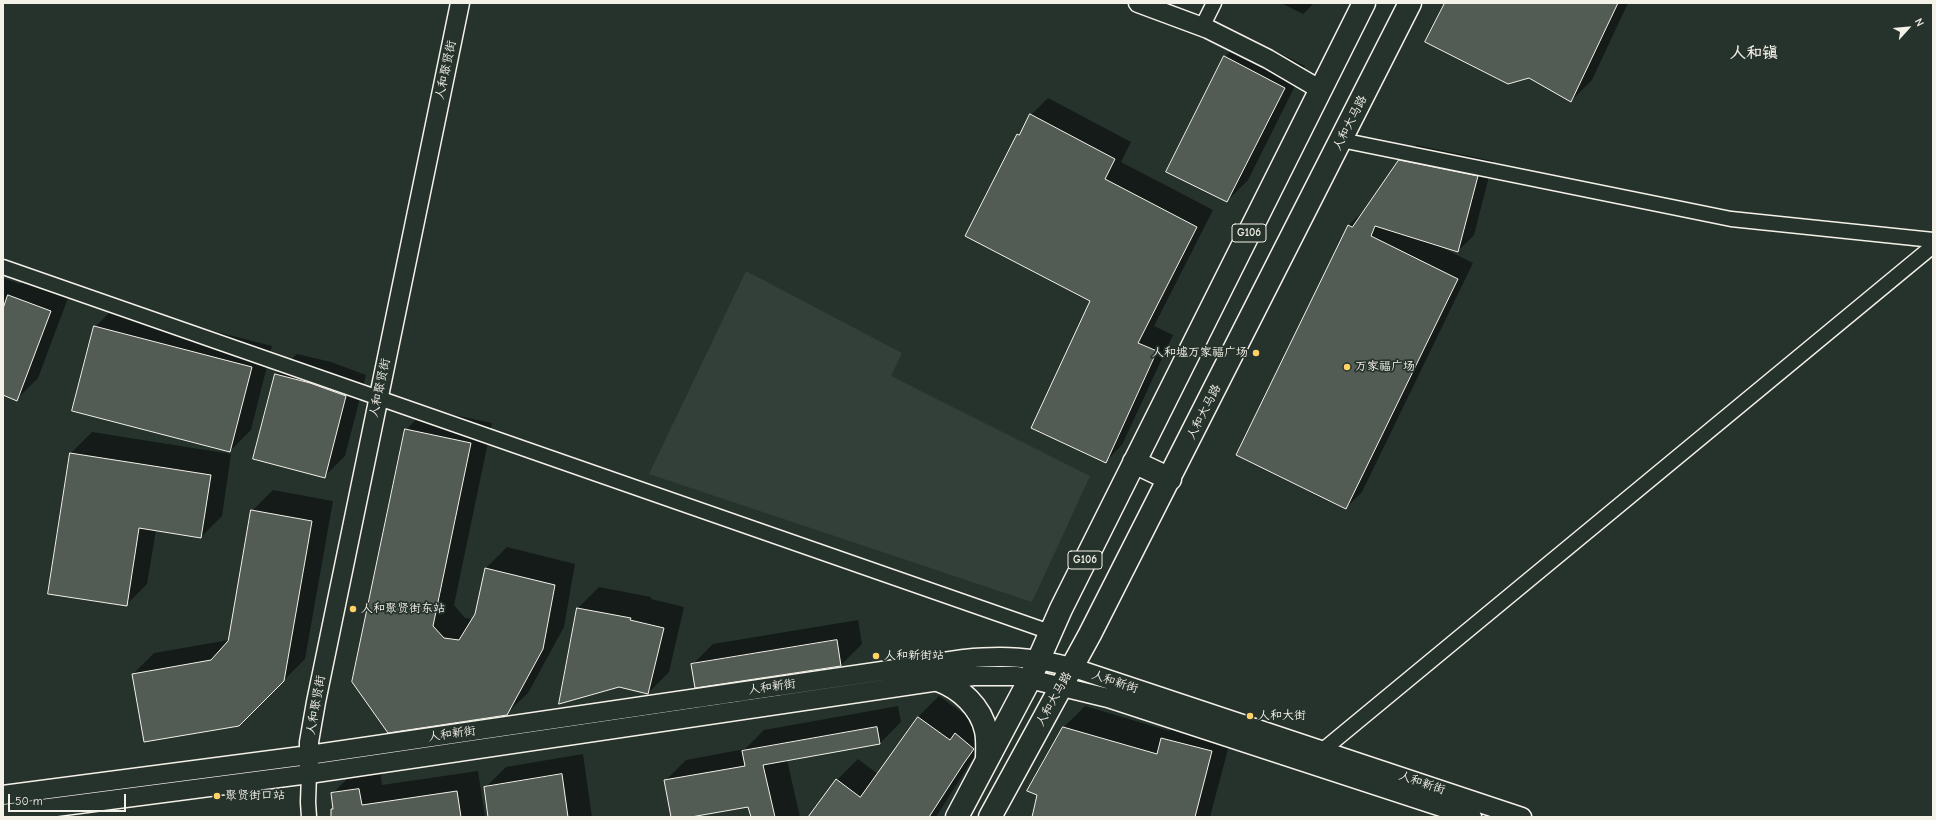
<!DOCTYPE html>
<meta charset="utf-8">
<style>
body{margin:0}
#map{position:relative;width:1936px;height:820px;overflow:hidden;background:#26332d;font-family:"Comic Neue",sans-serif}
canvas{display:block}
.frame{position:absolute;inset:0;border:4px solid #f4f1e8;pointer-events:none}
.north{position:absolute;left:1888px;top:8px;width:40px;height:40px;-webkit-text-stroke:3px #26332d;paint-order:stroke;rotate:63deg;font-size:11px;font-weight:700;line-height:16px;text-align:center;color:#f4f1e8}
.north::after{content:'';display:block;margin:auto;width:14px;height:18px;background:#f4f1e8;clip-path:polygon(50% 0,100% 100%,50% 72%,0 100%)}
.scale{position:absolute;left:8px;top:794px;width:118px;height:18px;box-sizing:border-box;border:2px solid #f4f1e8;border-top:0;padding-left:5px;font-size:12px;line-height:14px;white-space:nowrap;color:#f4f1e8;-webkit-text-stroke:3px #26332d;paint-order:stroke}
</style>
<div id="map">
<canvas width="1936" height="820"></canvas>
<div class="frame"></div>
<div class="north">N</div>
<div class="scale">50 m</div>
</div>
<script>
const context = document.querySelector('canvas').getContext('2d');
context.lineJoin = 'round';
function paint(path, color) {
  context.fillStyle = color;
  context.fill(path, 'evenodd');
}
function stroke(path, color, width, dash) {
  context.strokeStyle = color;
  context.lineWidth = width;
  context.lineCap = dash ? 'butt' : 'round';
  context.setLineDash(dash || []);
  context.stroke(path);
}
function drawText(font, color, halo, rows, align = 'center') {
  context.font = font + ' "Comic Neue","LXGW WenKai TC",sans-serif';
  context.lineWidth = 3.5;
  context.setLineDash([]);
  context.textBaseline = 'middle';
  context.strokeStyle = halo;
  context.fillStyle = color;
  for (const [text, x, y, turn = 0] of rows) {
    context.save();
    context.translate(x, y);
    context.rotate((+turn || 0) * Math.PI / 180);
    context.textAlign = isNaN(turn) ? turn : align;
    if (halo) context.strokeText(text, 0, 0);
    context.fillText(text, 0, 0);
    context.restore();
  }
}
paint(new Path2D(`
 M746,271l156,82 -11,23 199,100 -58,126 -383,-128z`), '#333f39');
paint(new Path2D(`
 M1281,3h33l-11,11z
 M1446,3h182l-36,77 -21,21z
 M1246,36l59,30 -57,114 -21,21 -2,-144z
 M1048,98l83,44 -10,20 92,48 -59,116 19,9 -51,110 -16,16 -15,-161 -125,-65 52,-101 6,-6 7,-13z
 M1416,145l77,16 -19,74 -16,16 -19,-5 34,17 -111,229 -16,16 -109,-54 112,-229 15,-15 36,-49z
 M30,274l41,16 -33,88 -21,21 -14,-5v-116l17,6z
 M116,306l156,40 -21,84 -21,21 -135,-124z
 M297,354l34,8 35,13 -21,81 -21,21 -48,-103z
 M426,409l66,14 -38,182 11,13 8,1 3,-5 10,-46 21,-21 68,17 -11,63 -36,66 -22,21 -118,18 18,-302z
 M92,432l139,22 -9,62 -21,21 -45,-7 -9,54 -21,21 -55,-152z
 M273,490l60,11 -28,158 -66,66 -106,-51 21,-21 75,-13 23,-129z
 M599,587l52,10v2l33,8 -15,65 -21,21 -29,-7 -41,-78z
 M858,620l4,24 -21,21 -145,22 -4,-22 21,-21z
 M939,696l32,23 13,22 -48,76h-127l28,-37 21,-21 20,15 40,-57z
 M898,706l3,16 -21,21 -93,17 13,57h-48l-3,-11 -64,11h-13l-7,-36 21,-21 59,-11 19,-19z
 M1085,706l84,25 14,-14 50,13 -23,87h-178l32,-90z
 M583,754l9,63h-103l-4,-29 21,-21z
 M380,769l2,16 96,-14 7,46h-150l-3,-23 21,-21z`), '#0007');
const building = new Path2D(`
 M1445,3h173l-47,99 -42,-24 -21,6 -83,-42z
 M1224,56l61,32 -58,114 -61,-30z
 M1030,114l85,45 -10,20 92,48 -59,116 19,8 -51,112 -75,-35 59,-127 -125,-65 52,-102 2,1z
 M1399,160l79,16 -20,76 -83,-26 -4,10 87,43 -112,230 -110,-54 112,-230 4,2z
 M8,295l43,16 -34,90 -14,-6v-86z
 M94,326l158,41 -22,85 -158,-41z
 M275,374l35,9 36,13 -21,82 -72,-19z
 M405,429l66,14 -38,183 11,12 15,2 16,-26 10,-46 70,17 -12,64 -36,66 -119,18 -36,-51z
 M70,453l141,22 -10,63 -62,-10 -12,78 -79,-12z
 M251,510l61,11 -28,160 -45,45 -95,16 -12,-68 79,-14 17,-19z
 M577,608l54,10 -1,2 34,8 -16,66 -29,-7 -60,17z
 M837,640l4,26 -146,22 -4,-24z
 M918,717l32,23 5,-7 19,16 -10,14 -35,54h-121l28,-38 24,18z
 M877,727l3,17 -117,21 12,52h-24l-3,-10 -57,10h-20l-7,-37 81,-14 -3,-15z
 M1063,727l94,27 4,-16 51,13 -17,66h-163l5,-22 -10,-4z
 M562,774l6,43h-80l-4,-30z
 M359,789l3,16 95,-14 4,26h-130v-8h2l-2,-16z`);
paint(building, '#525c55');
stroke(building, '#f4f1e8', 1);
const minor = new Path2D(`
 M1202,27l12,-24
 M1341,140l390,79 202,21
 M3,267l1047,365
 M1323,750l610,-504
 M309,774l-1,28 1,15`);
const tertiary = new Path2D(`
 M1138,3l70,26 60,30 53,31
 M309,767v-25l7,-40 144,-699
 M3,795l306,-40 655,-96c41,-4 68,-2 107,8l451,150
 M3,814l306,-40 664,-98h44l91,22 364,119`);
const trunk = new Path2D(`
 M1134,462l36,17
 M938,680c22,8 43,27 48,51 2,9 1,19 1,28
 M957,817l73,-138 31,-70 303,-606
 M990,817l100,-183 320,-631`);
stroke(minor, '#f4f1e8', 17);
stroke(tertiary, '#f4f1e8', 21);
stroke(trunk, '#f4f1e8', 25);
stroke(minor, '#26332d', 14);
stroke(tertiary, '#26332d', 18);
stroke(trunk, '#26332d', 22);
for (const [x, y, r, color] of [
 [1256,353,4,"#ffd166"],
 [1347,367,4,"#ffd166"],
 [353,609,4,"#ffd166"],
 [876,656,4,"#ffd166"],
 [1250,716,4,"#ffd166"],
 [217,796,4,"#ffd166"]
]) {
  const dot = new Path2D();
  dot.arc(x, y, r, 0, 2 * Math.PI);
  context.fillStyle = color;
  context.fill(dot);
  stroke(dot, '#26332d', 1.5);
}
for (const [x, y, w] of [
 [1249,233,34],
 [1085,560,34]
]) {
  const box = new Path2D();
  box.roundRect(x - w / 2, y - 9, w, 18, 3);
  context.fillStyle = '#26332d';
  context.fill(box);
  stroke(box, '#f4f1e8', 1);
}
drawText('bold 11px', '#f4f1e8', null, [
 ["G106",1249,233],
 ["G106",1085,560]
]);
drawText('12px', '#f4f1e8', '#26332d', [
 ["人和聚贤街",446,70,-78],
 ["人和大马路",1350,123,-63],
 ["人和聚贤街",380,388,-78],
 ["人和大马路",1204,412,-63],
 ["人和新街",1115,682,18],
 ["人和新街",772,687,-8],
 ["人和大马路",1054,699,-61],
 ["人和聚贤街",316,705,-80],
 ["人和新街",452,734,-8],
 ["人和新街",1422,783,19]
]);
drawText('12px', '#f4f1e8', '#26332d', [
 ["人和墟万家福广场",1248,353,"right"],
 ["万家福广场",1355,367],
 ["人和聚贤街东站",361,609],
 ["人和新街站",884,656],
 ["人和大街",1258,716],
 ["聚贤街口站",225,796]
], 'left');
drawText('bold 16px', '#f4f1e8', '#26332d', [
 ["人和镇",1754,53]
]);
</script>
